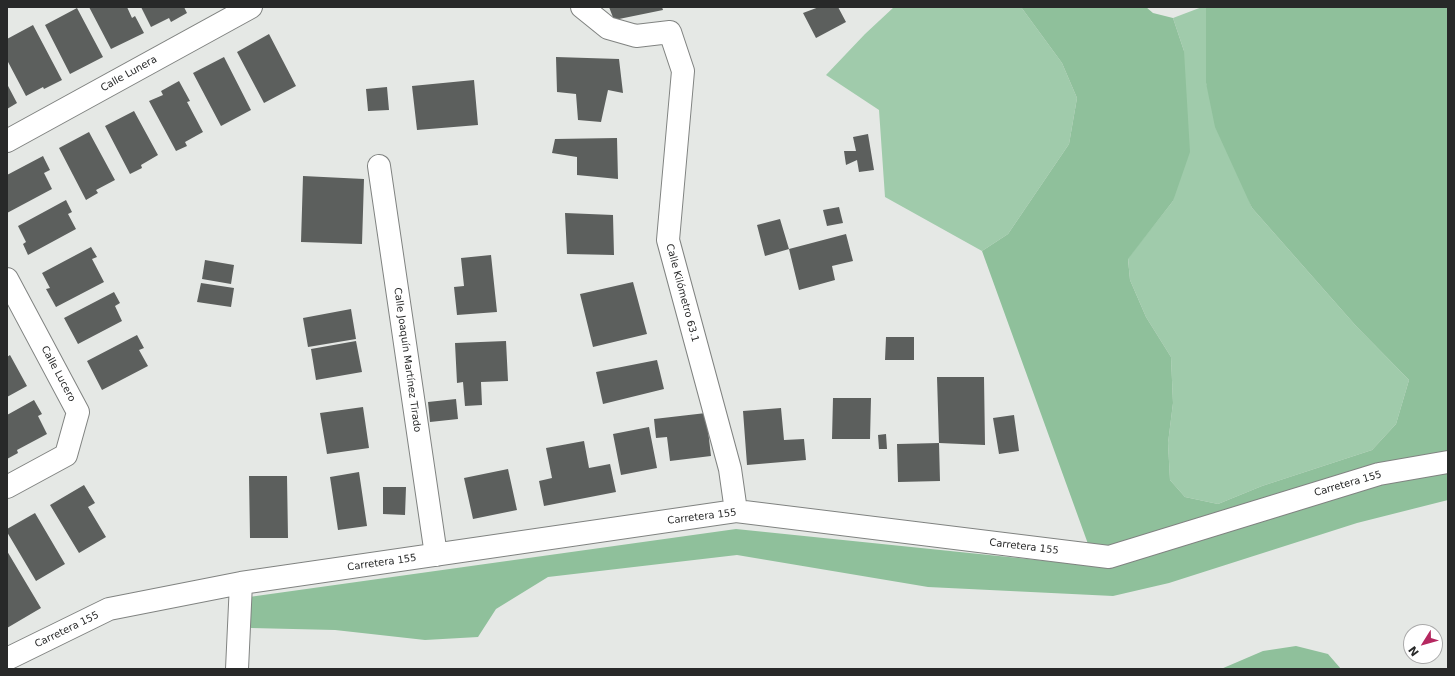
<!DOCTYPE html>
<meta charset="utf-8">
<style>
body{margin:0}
#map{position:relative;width:1455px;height:676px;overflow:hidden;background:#e5e8e5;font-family:"DejaVu Sans",sans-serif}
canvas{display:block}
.frame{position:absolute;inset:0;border:8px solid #282929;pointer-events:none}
.north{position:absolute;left:1403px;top:624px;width:40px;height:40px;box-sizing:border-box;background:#fff;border:1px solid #a9a9a9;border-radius:50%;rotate:233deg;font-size:11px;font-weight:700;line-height:16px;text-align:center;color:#282929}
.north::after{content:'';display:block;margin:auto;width:14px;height:18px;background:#b52860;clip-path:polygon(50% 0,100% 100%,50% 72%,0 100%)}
</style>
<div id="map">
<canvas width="1455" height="676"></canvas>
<div class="frame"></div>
<div class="north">N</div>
</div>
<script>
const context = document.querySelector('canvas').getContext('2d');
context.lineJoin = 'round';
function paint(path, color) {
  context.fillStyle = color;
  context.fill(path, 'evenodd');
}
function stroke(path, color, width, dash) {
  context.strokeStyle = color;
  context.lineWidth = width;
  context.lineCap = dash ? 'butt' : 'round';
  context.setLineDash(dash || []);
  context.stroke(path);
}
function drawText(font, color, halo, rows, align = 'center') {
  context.font = font + ' "DejaVu Sans",sans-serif';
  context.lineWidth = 4;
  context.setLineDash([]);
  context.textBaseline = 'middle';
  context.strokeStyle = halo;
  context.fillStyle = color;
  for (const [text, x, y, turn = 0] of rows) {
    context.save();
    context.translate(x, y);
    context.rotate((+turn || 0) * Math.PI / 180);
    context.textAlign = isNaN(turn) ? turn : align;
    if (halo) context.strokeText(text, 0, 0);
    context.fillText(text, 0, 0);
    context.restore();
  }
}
paint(new Path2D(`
 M894,7h127l41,56 15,35 -8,46 -61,90 -26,17 -97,-54 -6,-87 -53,-35 39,-41z
 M1202,7h4v76l46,125 104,118 53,54 -13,44 -24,26 -110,36 -44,18 -33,-7 -15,-17 -2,-37 5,-40 -2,-46 -25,-40 -16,-37 -2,-22 45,-57 11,-150 -11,-33z`), '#a0cbab');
paint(new Path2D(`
 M1021,7h125l7,6 20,5 11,33 6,101 -17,49 -45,58 2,21 16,37 25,40 2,46 -5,40 2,37 15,17 33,7 44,-18 110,-36 24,-26 13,-44 -53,-54 -104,-118 -37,-81 -9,-44v-76h242v493l-91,23 -188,60 -56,13 -185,-9 -191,-32 -189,22 -52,32 -18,28 -53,3 -90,-10 -84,-2 -2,-31 487,-68 360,37 -114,-315 26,-17 61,-90 8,-46 -15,-35z
 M1296,646l32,8 13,15h-120l42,-18z`), '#8fc09b');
paint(new Path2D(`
 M89,7h38l5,11 3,-2 9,17 -33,16z
 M141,7h43l3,6 -16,9 -2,-4 -18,9z
 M609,7h53l1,3 -49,10z
 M819,7h19l8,15 -30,16 -13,-25z
 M77,8l26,49 -33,17 -25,-49z
 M33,25l29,55 -18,9 -1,-2 -17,9 -19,-36v-21z
 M269,34l27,52 -32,17 -27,-51z
 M224,57l27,53 -30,16 -28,-53z
 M556,57l63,2 4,34 -15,-3 -7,32 -23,-2 -2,-26 -19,-2z
 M474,80l4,45 -61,5 -5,-44z
 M179,81l11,20 -3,1 16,30 -18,10 2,4 -11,5 -27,-50 14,-6 -2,-4z
 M7,84l10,19 -10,6z
 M387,87l2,23 -21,1 -2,-22z
 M134,111l24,44 -17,10 1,3 -12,6 -25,-48z
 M89,132l26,48 -19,10 2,3 -12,7 -27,-52z
 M868,134l6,36 -15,2 -2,-12 -11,5 -2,-14h12l-3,-14z
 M617,138l1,41 -41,-4v-18l-25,-4 3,-14z
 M43,156l7,14 -6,3 8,16 -45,24v-38z
 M303,176l61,3 -2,65 -61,-2z
 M66,200l6,12 -4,2 8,15 -48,26 -5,-11 3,-2 -8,-16z
 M839,207l4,16 -16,3 -4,-16z
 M565,213l48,2 1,40 -47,-1z
 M780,219l9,30 -24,7 -8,-31z
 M846,234l7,27 -21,5 3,14 -36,10 -10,-41z
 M91,247l6,10 -5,2 12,23 -48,25 -10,-18 4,-1 -8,-15z
 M491,255l6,57 -40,3 -3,-28 10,-1 -3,-28z
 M205,260l29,5 -3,19 -29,-5z
 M633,282l14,52 -54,13 -13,-53z
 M201,283l33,5 -3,19 -34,-5z
 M114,292l6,11 -5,3 7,15 -44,23 -14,-26z
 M351,309l5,30 -48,8 -5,-29z
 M137,335l7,13 -5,2 9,16 -46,24 -15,-29z
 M886,337h28v23h-29z
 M356,341l6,31 -46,8 -5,-31z
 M506,341l2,40 -27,1 1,23 -17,1 -2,-24 -6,1 -2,-40z
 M10,355l17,31 -20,11v-40z
 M657,360l7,29 -61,15 -7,-32z
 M937,377h47l1,68 -46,-2z
 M833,398h38l-1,41h-38z
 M456,399l2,20 -28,3 -2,-20z
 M34,400l8,14 -4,2 9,18 -30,16 1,3 -11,6v-44z
 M363,407l6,41 -42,6 -7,-41z
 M781,408l3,32 20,-1 2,21 -59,5 -4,-54z
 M706,413l5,43 -41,5 -3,-24 -11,1 -2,-19z
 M1014,415l5,36 -20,3 -6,-36z
 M649,427l8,41 -36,7 -8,-41z
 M886,434l1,15h-8l-1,-14z
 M584,441l5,27 21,-4 6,28 -72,14 -5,-25 13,-3 -6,-30z
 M939,443l1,38 -42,1 -1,-38z
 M508,469l9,41 -44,9 -9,-41z
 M359,472l8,54 -29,4 -8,-53z
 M249,476h38l1,62h-38z
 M84,485l11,18 -7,4 18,30 -27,16 -29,-48z
 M383,487h23l-1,28 -22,-1z
 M35,513l30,51 -29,17 -29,-49v-3z
 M7,551l34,57 -34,20z`), '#5c5f5d');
const minor = new Path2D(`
 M582,7l26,21 28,8 34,-4 13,39 -15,169 62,229 6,42
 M7,141l244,-134
 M379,166l57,389
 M7,279l71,133 -12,43 -59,32
 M7,659l102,-50 132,-26 495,-72 373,46 270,-83 69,-12
 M237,669l4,-86`);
stroke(minor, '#808381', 24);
stroke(minor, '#fff', 22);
drawText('10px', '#282929', '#fff', [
 ["Calle Lunera",129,74,-29],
 ["Calle Kilómetro 63.1",682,293,75],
 ["Calle Joaquín Martínez Tirado",407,360,82],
 ["Calle Lucero",58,374,62],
 ["Carretera 155",1348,484,-16],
 ["Carretera 155",702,517,-7],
 ["Carretera 155",1024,547,7],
 ["Carretera 155",382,563,-8],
 ["Carretera 155",67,630,-26]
]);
</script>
